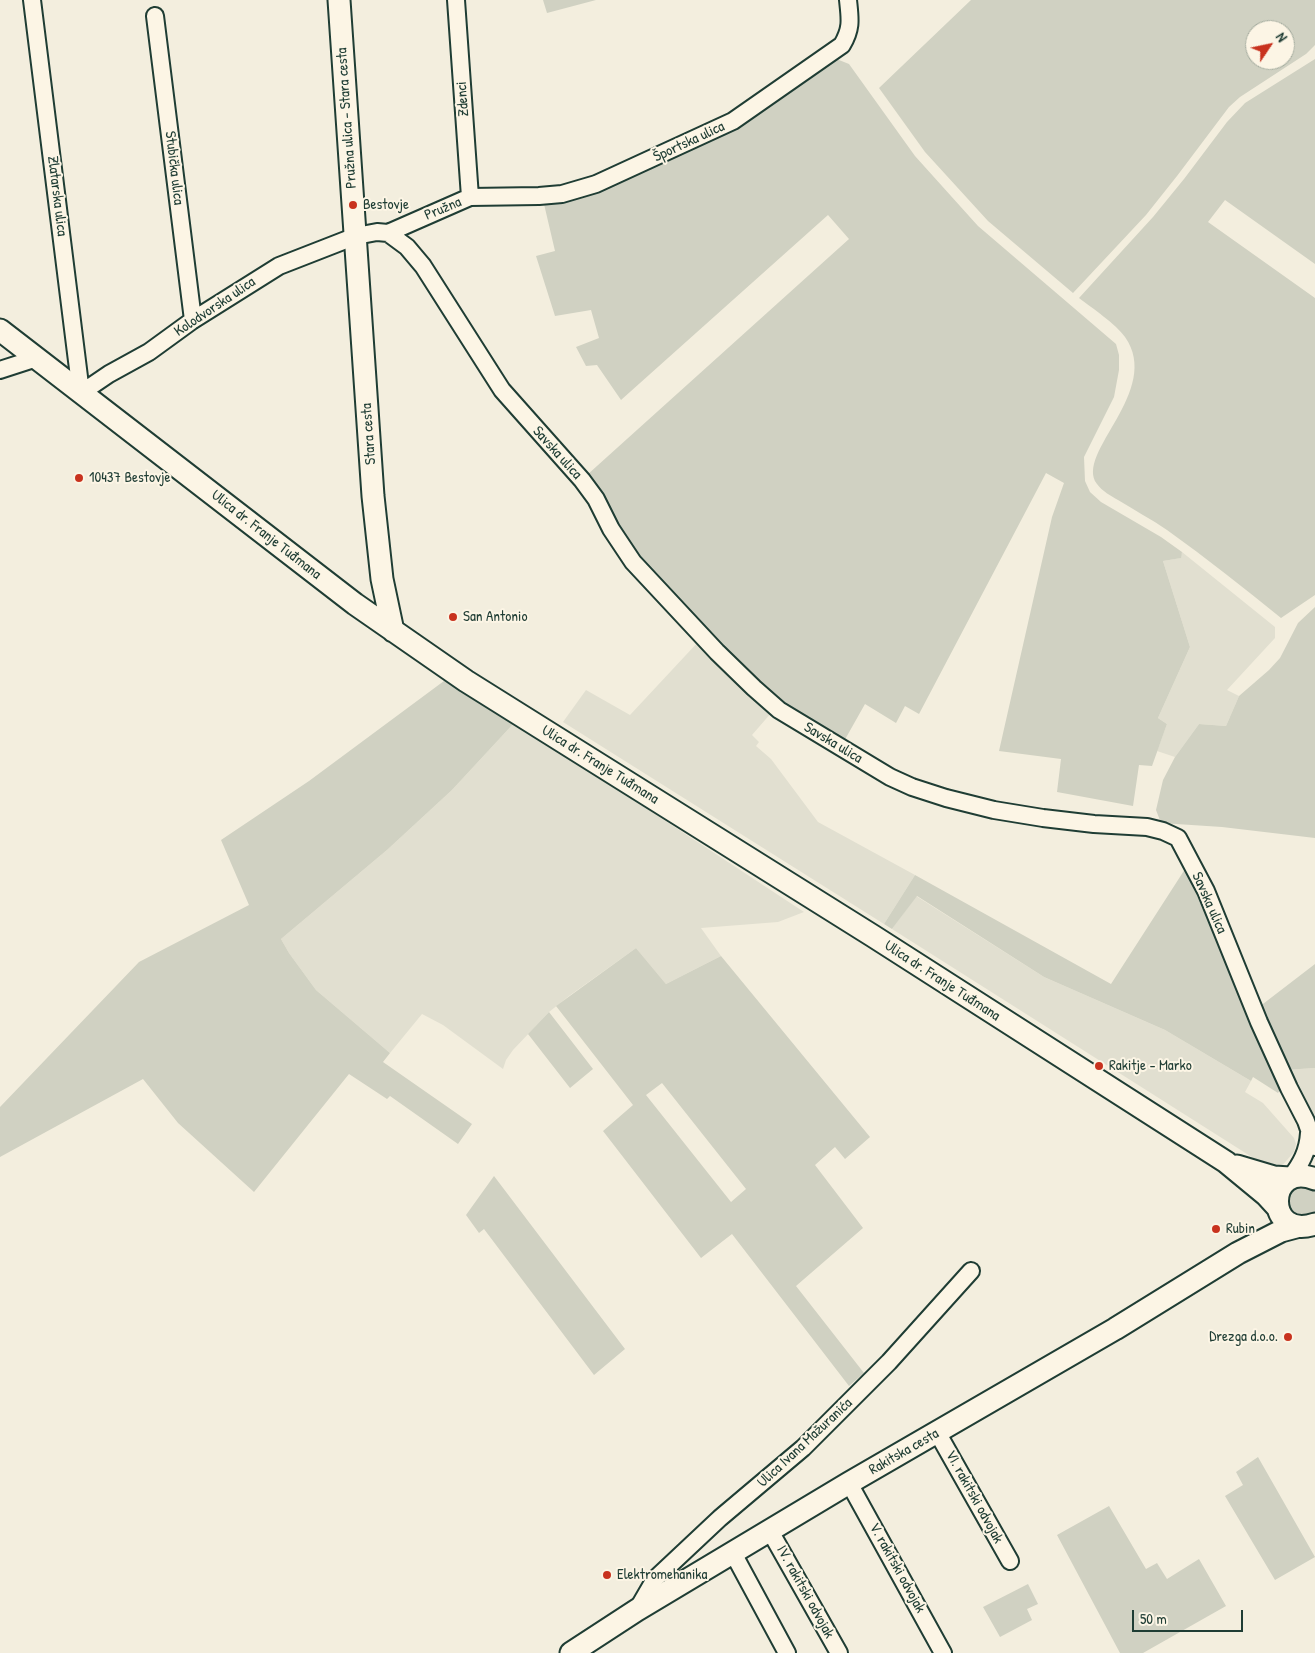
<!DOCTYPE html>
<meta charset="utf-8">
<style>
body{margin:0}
#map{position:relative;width:1315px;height:1653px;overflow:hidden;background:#f3eede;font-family:"Patrick Hand",sans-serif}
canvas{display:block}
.north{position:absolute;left:1245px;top:20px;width:50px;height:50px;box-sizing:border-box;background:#fcf5e5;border:1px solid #a4ab9e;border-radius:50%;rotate:56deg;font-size:14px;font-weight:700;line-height:20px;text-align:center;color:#1f3d34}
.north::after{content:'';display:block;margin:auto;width:18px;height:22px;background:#c8321e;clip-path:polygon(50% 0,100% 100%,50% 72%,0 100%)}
.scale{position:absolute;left:1132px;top:1610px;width:111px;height:22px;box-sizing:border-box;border:2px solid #1f3d34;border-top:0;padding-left:6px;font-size:15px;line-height:18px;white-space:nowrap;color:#1f3d34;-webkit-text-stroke:4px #fcf5e5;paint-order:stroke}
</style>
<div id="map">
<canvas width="1315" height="1653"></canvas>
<div class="north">N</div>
<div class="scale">50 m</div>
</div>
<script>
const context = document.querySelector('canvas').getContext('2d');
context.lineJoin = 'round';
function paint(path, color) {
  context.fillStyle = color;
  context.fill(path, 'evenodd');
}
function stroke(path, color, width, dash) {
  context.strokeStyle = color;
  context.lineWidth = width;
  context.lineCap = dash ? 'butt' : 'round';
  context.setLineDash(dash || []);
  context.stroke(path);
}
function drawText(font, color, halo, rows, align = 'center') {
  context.font = font + ' "Patrick Hand",sans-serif';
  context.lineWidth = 4;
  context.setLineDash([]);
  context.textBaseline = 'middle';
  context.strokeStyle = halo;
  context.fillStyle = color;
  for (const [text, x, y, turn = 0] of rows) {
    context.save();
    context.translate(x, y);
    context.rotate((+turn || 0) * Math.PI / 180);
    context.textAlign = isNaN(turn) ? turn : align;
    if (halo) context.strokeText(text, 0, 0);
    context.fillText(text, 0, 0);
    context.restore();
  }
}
paint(new Path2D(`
 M1182,552l93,75v11l-48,52 12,6 -13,30 -27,-2 -24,33 -18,-6 10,-27 -9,-6 32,-71 -27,-86 17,-3z
 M699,641l73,71 -20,23 7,7 -3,4 15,13 47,63 97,53 -31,49 -321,-202 23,-32 44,25z
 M515,722l289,190 -26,10 -77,6 20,28 -55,28 -30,-36 -67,48 -20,16 -36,38 -7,10 -3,9 -60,-44 -21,-11 -32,39 -74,-63 -27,-37 -8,-14 106,-89 65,-60z
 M916,896l128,81 121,53 86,51 -6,11 18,11 31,35 2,6 -2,8 -14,16 -14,-2 -374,-237z
 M1315,1068v47l-4,-2 -12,-15 -14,-28z`), '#e1dfd0');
paint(new Path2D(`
 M543,0h53l-49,13z
 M971,0h344v45l-9,9 -66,43 -11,10 -52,69 -31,39 -73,78 -85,-72 -63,-69 -46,-64zM1255,30h30v30h-30z
 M1315,59v205l-90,-64 -17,22 107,76v297l-34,23c-37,-30 -75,-60 -114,-88 -16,-11 -33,-20 -49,-30 -7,-4 -16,-9 -21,-16 -23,-31 66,-93 28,-147 -9,-13 -33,-29 -46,-39l74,-81 31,-38 43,-57 18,-19z
 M830,60h9l10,4 66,92 63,70 138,118 3,11v15l-5,27 -30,60 1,24 5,11 11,10 60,35 21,15 -1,6 -18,3 27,86 -32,71 9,6 -15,42 -13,-1 -6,41 -76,-14 4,-33 -62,-8 53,-234 12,-34 -18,-10 -127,241 -14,-8 -9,17 -31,-19 -22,39 -35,-22 -52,-41 -119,-122 -50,-83 262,-236 -21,-24 -207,185 -24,-35 -11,1 -10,-19 23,-9 -8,-28 -36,6 -19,-60 19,-5 -11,-47 55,-15 115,-50 22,-12z
 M1315,607v231l-93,-11 -61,-4 -5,-13 7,-30 12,-23 24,-33 27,2 13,-30 30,-26 11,-12 18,-35z
 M448,678l67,44 -63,68 -65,60 -106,89 8,14 27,37 74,63 -7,9 89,62 -14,20 -68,-48 -3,3 -38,-25 -95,118 -76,-69 -35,-44 -143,78v-50l139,-145 110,-57 -28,-65 88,-59z
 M1187,866l95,221 -4,6 -25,-16 -2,4 -86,-51 -121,-53 -127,-81 -25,33 -8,-5 31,-49 196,109z
 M636,948l30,36 55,-28 149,181 -25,22 -10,-12 -20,18 48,63 -67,58 68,87 -15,13 -117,-152 -31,24 -98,-127 30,-26 -77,-99zM662,1083l84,106 -15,13 -85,-107z
 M1315,964v104l-30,2 -26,-63z
 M549,1012l44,57 -23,19 -42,-54z
 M494,1176l131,173 -31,26 -110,-146 -5,4 -13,-18z
 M1297,1185l13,1 5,4v22l-4,4 -6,2 -17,-7 -1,-18z
 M1258,1457l57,100 -40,23 -50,-84 18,-11 -7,-13z
 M1109,1506l37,63 11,-6 10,16 32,-20 27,47 -83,47h-23l-63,-118z
 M1028,1584l10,20 -11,5 5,11 -32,17 -17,-30z`), '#d0d1c2');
const minor = new Path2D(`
 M32,0l49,393 28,-19 40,-22 44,-32 86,-54 77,-30 21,-4 11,1 82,-36 69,-1 23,-2 34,-10 137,-63 109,-76c10,-17 8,-26 6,-45
 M456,0l14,197
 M155,16l38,304
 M388,233l19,14 16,19 79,124 80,90 14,19 15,30 22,33 84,90 37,36 25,22 111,67 22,10 34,11 48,12 49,8 51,6 53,3 16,4 15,7 28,53 53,131 30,66 17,33 9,26
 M0,370l37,-12
 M1290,1178c11,-14 18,-27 19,-45
 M937,1432l73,129
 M849,1483l94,170
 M770,1531l69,122
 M733,1553l54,100
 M637,1610l18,-31 65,-61 83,-70 86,-86 82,-91`);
const major = new Path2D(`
 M339,0l34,496 9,83 11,52
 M0,330l355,274 111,77 407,255 353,226 40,33 11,12
 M1237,1166l37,11 16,1
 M1315,1179c-49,-19 -51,62 0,45
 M571,1653l66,-43 212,-127 266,-154 123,-76 43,-22 15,-4`);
stroke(minor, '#1f3d34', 20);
stroke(major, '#1f3d34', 25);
stroke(minor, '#fcf5e5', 16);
stroke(major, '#fcf5e5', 21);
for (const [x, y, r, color] of [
 [353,205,5,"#c8321e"],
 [79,478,5,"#c8321e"],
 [453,617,5,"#c8321e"],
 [1099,1066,5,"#c8321e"],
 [1216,1229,5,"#c8321e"],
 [1288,1337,5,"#c8321e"],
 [607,1575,5,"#c8321e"]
]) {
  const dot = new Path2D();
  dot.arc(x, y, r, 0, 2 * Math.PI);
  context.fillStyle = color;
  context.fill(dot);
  stroke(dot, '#fcf5e5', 2);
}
drawText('15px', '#1f3d34', '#fcf5e5', [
 ["Zdenci",463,99,-94],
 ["Pružna ulica - Stara cesta",347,118,-94],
 ["Športska ulica",689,142,-25],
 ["Stubička ulica",174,168,83],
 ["Zlatarska ulica",57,196,83],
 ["Pružna",443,209,-23],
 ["Kolodvorska ulica",215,307,-34],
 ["Stara cesta",369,434,-94],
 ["Savska ulica",557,453,48],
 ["Ulica dr. Franje Tuđmana",266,535,38],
 ["Savska ulica",833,743,31],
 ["Ulica dr. Franje Tuđmana",600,765,32],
 ["Savska ulica",1209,903,66],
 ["Ulica dr. Franje Tuđmana",942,981,33],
 ["Ulica Ivana Mažuranića",805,1443,-43],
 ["Rakitska cesta",904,1452,-30],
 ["VI. rakitski odvojak",974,1497,61],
 ["V. rakitski odvojak",897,1568,61],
 ["IV. rakitski odvojak",805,1592,61]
]);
drawText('15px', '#1f3d34', '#fcf5e5', [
 ["Bestovje",363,205],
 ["10437 Bestovje",89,478],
 ["San Antonio",463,617],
 ["Rakitje - Marko",1109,1066],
 ["Rubin",1226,1229],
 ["Drezga d.o.o.",1278,1337,"right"],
 ["Elektromehanika",617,1575]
], 'left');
</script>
